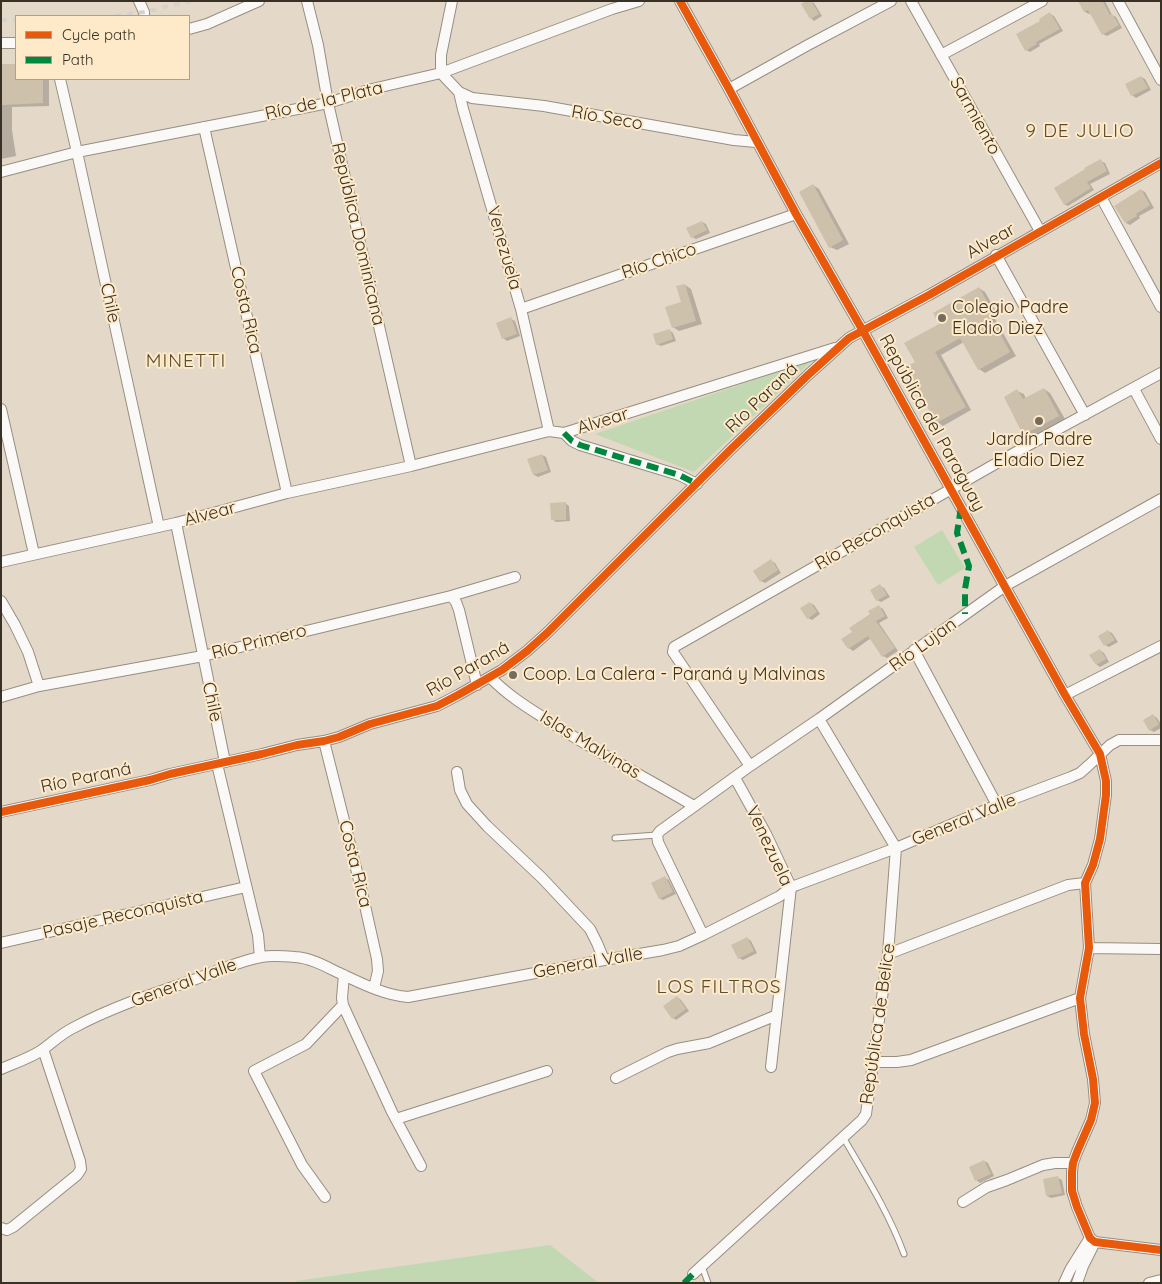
<!DOCTYPE html>
<meta charset="utf-8">
<style>
body{margin:0}
#map{position:relative;width:1162px;height:1284px;overflow:hidden;background:#e4d9c8;font-family:Quicksand,sans-serif}
canvas{display:block}
.frame{position:absolute;inset:0;border:2px solid #393125;pointer-events:none}
.legend{position:absolute;left:15px;top:15px;width:175px;height:65px;box-sizing:border-box;background:#feeac9;border:1px solid #afa087;margin:0;padding:6px 9px;list-style:none;font-size:15px;color:#393125}
.legend li{display:flex;align-items:center;gap:10px;height:25px}
.legend b{width:25px;border:1px solid #afa087}
</style>
<div id="map">
<canvas width="1162" height="1284"></canvas>
<div class="frame"></div>
<ul class="legend">
<li><b style="height:6px;background:#e8590c"></b>Cycle path</li>
<li><b style="height:6px;background:#00873e"></b>Path</li>
</ul>
</div>
<script>
const context = document.querySelector('canvas').getContext('2d');
context.lineJoin = 'round';
function paint(path, color) {
  context.fillStyle = color;
  context.fill(path, 'evenodd');
}
function stroke(path, color, width, dash) {
  context.strokeStyle = color;
  context.lineWidth = width;
  context.lineCap = dash ? 'butt' : 'round';
  context.setLineDash(dash || []);
  context.stroke(path);
}
function drawText(font, color, halo, rows, align = 'center') {
  context.font = font + ' Quicksand,sans-serif';
  context.lineWidth = 4;
  context.setLineDash([]);
  context.textBaseline = 'middle';
  context.strokeStyle = halo;
  context.fillStyle = color;
  for (const [text, x, y, turn = 0] of rows) {
    context.save();
    context.translate(x, y);
    context.rotate((+turn || 0) * Math.PI / 180);
    context.textAlign = isNaN(turn) ? turn : align;
    if (halo) context.strokeText(text, 0, 0);
    context.fillText(text, 0, 0);
    context.restore();
  }
}
paint(new Path2D(`
 M813,360l-119,112 -99,-38z
 M942,530l23,38 -27,17 -24,-38z
 M550,1245l49,38h-304l1,-2z`), '#c1d8b2');
paint(new Path2D(`
 M809,1l5,2 8,13 -8,5 -3,-3z
 M1079,1h26l7,14 4,2 6,11 -15,8 -4,-2 -12,-21 -2,1 -4,-2z
 M1050,14l4,2 9,15 -24,13 1,2 -10,6 -4,-2 16,-28z
 M16,65v14h33v27l-37,1v23l4,26 -15,3v-93z
 M1141,77l4,2 6,11 -15,8 -4,-3z
 M1101,161l4,2 5,11 -20,10 4,6 -26,16 -4,-2z
 M813,185l6,4 30,55 -12,6 -7,-3z
 M1141,190l4,2 9,16 -15,8 1,2 -10,7 -4,-2z
 M702,222l4,2 4,9 -14,6 -4,-2z
 M685,285l6,4 11,35 -23,7 -6,-4 9,-24z
 M979,288l6,4 13,23 -4,2 22,39 -31,17 -6,-4 -15,-27 -23,13 30,55 -28,16 -6,-4 -21,-60 25,-38z
 M511,319l4,2 5,15 -13,5 -4,-3z
 M669,330l4,3 3,8 -15,5 -4,-2z
 M1044,389l6,4 15,26 -34,19 -7,-4 -7,-43 7,3 2,5z
 M542,455l4,2 5,15 -13,5 -4,-2z
 M565,503l4,3 1,15 -14,1 -4,-3z
 M771,561l4,2 6,10 -16,10 -4,-2z
 M880,586l4,2 6,9 -9,5 -4,-2z
 M810,603l4,2 6,9 -8,6 -4,-2z
 M879,607l4,2 5,9 -9,5 19,28 -11,7 -4,-2 -12,-18 -18,13 -4,-3 5,-16z
 M1108,631l4,2 6,9 -9,5 -4,-2z
 M1100,650l4,3 5,9 -9,5 -3,-2z
 M1153,715l4,3 4,6v4l-7,4 -4,-2z
 M665,878l4,2 7,14 -13,6 -4,-2z
 M747,938l4,3 6,12 -14,7 -4,-2z
 M677,997l4,3 8,11 -13,9 -3,-2z
 M984,1161l4,2 6,13 -14,7 -4,-3z
 M1058,1178l4,2 3,15 -14,3 -4,-2z`), '#0003');
paint(new Path2D(`
 M806,1h5l8,13 -9,5 -9,-15z
 M1078,1h26l-1,1 7,13 2,-1 7,11 -17,10 -14,-25 -4,2z
 M1050,12l10,17 -24,13 1,2 -12,7 -9,-17 24,-13 -1,-2z
 M1,64h15v15h27v24l-42,2z
 M1141,76l7,12 -17,8 -6,-12z
 M1101,159l6,12 -20,11 4,6 -27,17 -10,-17 31,-19 -1,-1z
 M813,184l30,56 -14,8 -30,-56z
 M1141,189l9,16 -14,9 1,2 -12,7 -11,-17z
 M702,221l5,9 -16,8 -5,-10z
 M685,284l11,37 -24,7 -7,-21 16,-5 -5,-16z
 M979,287l14,25 -4,2 21,38 -32,18 -18,-32 -25,14 31,55 -30,16 -31,-56 10,-5 -11,-19 35,-19 -6,-11z
 M511,317l6,17 -15,5 -6,-16z
 M670,329l3,10 -17,6 -3,-11z
 M1044,388l15,28 -36,19 -19,-38 13,-8 6,10z
 M542,454l6,16 -15,5 -6,-16z
 M566,502v18h-15l-1,-17z
 M771,559l7,11 -18,12 -7,-11z
 M880,584l7,11 -11,6 -6,-11z
 M810,602l7,10 -10,7 -7,-11z
 M879,605l6,11 -9,5 19,27 -13,9 -14,-21 -20,13 -7,-10 11,-7 -3,-4 21,-14 -2,-3z
 M1108,630l7,10 -11,6 -6,-10z
 M1100,649l6,10 -10,6 -7,-10z
 M1153,714l6,10 -10,7 -6,-11z
 M665,876l8,16 -14,7 -8,-16z
 M747,937l7,14 -16,8 -7,-14z
 M677,996l9,13 -14,10 -9,-13z
 M984,1160l7,14 -16,7 -6,-14z
 M1058,1176l4,17 -16,3 -3,-17z`), '#cec1ac');
const lane = new Path2D(`
 M615,838l42,-3
 M843,1137c22,38 46,76 61,117
 M702,1266l6,17`);
const street = new Path2D(`
 M139,1l5,11v4
 M307,1l11,44 10,58 83,363
 M452,1l-11,54v18l18,19 4,17 58,200 28,122
 M680,1l49,88 67,125 67,117 202,364 35,59 6,27v14l-6,44 -7,26 -8,18 4,65 -9,50 4,36 9,45 2,24 -4,17 -14,32 -4,11 -1,9v19l5,16 13,31 5,4 66,8
 M911,1l129,230
 M1118,1l43,79
 M189,29l18,-5 52,-23
 M1,43h15
 M941,55l101,-54
 M60,79l17,73 82,375
 M729,89l79,-44 83,-44
 M459,92l13,6 72,8 190,34 22,2
 M204,127l83,366
 M1,172l76,-20 251,-49 44,-14 69,-16 171,-64 27,-8
 M1101,197l60,110
 M996,255l89,160
 M521,309l275,-95
 M1134,389l27,50
 M1,409l33,145
 M564,433l8,8 8,4 99,30 18,9
 M176,523l49,239
 M1,562l175,-39 111,-30 124,-27 138,-35 15,2 271,-85
 M451,596l5,6 3,8 18,75
 M1,601l14,24 13,27 11,34
 M914,650l83,155
 M490,677c19,20 42,33 65,48 45,29 93,54 139,81
 M1065,695l96,-49
 M1,697l38,-11 164,-30 248,-60 64,-19
 M324,741l37,147 16,71 1,12 -4,17
 M217,764l41,171 2,22
 M750,766l-77,-114 1,-5 351,-200 136,-74
 M457,772l3,18 7,14 20,22 55,52 48,51 7,14 7,17
 M735,778l31,56 25,53 -20,180
 M1,812l149,-32 20,-6 92,-20 35,-9 27,-4 15,-4 31,-13 67,-18 21,-11 44,-25 25,-19 20,-18 184,-184 77,-74 41,-37 80,-43 232,-132
 M703,935l-45,-93 -1,-7 3,-4 90,-65 69,-47 186,-133 156,-87
 M1,943l245,-56
 M1089,948l72,1
 M888,954l180,-69 17,-2
 M344,975l-2,23 1,7 49,107 29,54
 M873,1062h24l14,-2 169,-62
 M1,1069c14,-6 29,-11 41,-19 11,-8 19,-16 31,-22 39,-21 82,-35 123,-49 21,-8 43,-18 65,-22 10,-2 23,-1 34,0 15,1 28,8 42,15 22,10 46,23 71,25l196,-37 59,-10 16,-4 24,-11 77,-39 11,-9 6,-2 99,-37 101,-43 74,-28 9,-4 9,-8 21,-20 9,-5h42
 M616,1078l52,-26 9,-3 32,-6 68,-28
 M396,1119l151,-48
 M325,1197l-23,-32 -48,-94 52,-27 37,-39
 M963,1202l24,-15 20,-7 36,-15 12,-2h18
 M1,1228l6,2 6,-3 64,-52 4,-6 -1,-8 -37,-112
 M693,1274l169,-154 4,-6 22,-160 8,-106 -77,-129
 M1064,1283l6,-13 20,-32
 M1077,1283l6,-17 12,-24
 M1149,1283l12,-3`);
stroke(lane, '#968e82', 7);
stroke(street, '#968e82', 12);
stroke(lane, '#fbf9f7', 5);
stroke(street, '#fbf9f7', 10);
stroke(new Path2D(`
 M115,16l29,-4 47,-11
 M1,20h15`), '#d5d1cc', 4, [6, 6]);
stroke(new Path2D(`
 M564,433l8,8 8,4 99,30 18,9
 M961,507l-4,26 12,33 -4,23v25
 M684,1283l9,-9`), '#00873e', 6, [12, 6]);
stroke(new Path2D(`
 M680,1l49,88 67,125 67,117 202,364 35,59 6,27v14l-6,44 -7,26 -8,18 4,65 -9,50 4,36 9,45 2,24 -4,17 -14,32 -4,11 -1,9v19l5,16 13,31 5,4 66,8
 M1,812l149,-32 20,-6 92,-20 35,-9 27,-4 15,-4 31,-13 67,-18 21,-11 44,-25 25,-19 20,-18 184,-184 77,-74 41,-37 80,-43 232,-132`), '#e8590c', 8);
for (const [x, y, r, color] of [
 [942,318,5,"#756c5e"],
 [1039,421,5,"#756c5e"],
 [513,675,5,"#756c5e"]
]) {
  const dot = new Path2D();
  dot.arc(x, y, r, 0, 2 * Math.PI);
  context.fillStyle = color;
  context.fill(dot);
  stroke(dot, '#feeac9', 2);
}
drawText('18px', '#393125', '#feeac9', [
 ["Río de la Plata",324,101,-13],
 ["Sarmiento",975,116,61],
 ["Río Seco",607,118,10],
 ["República Dominicana",358,234,77],
 ["Alvear",991,241,-30],
 ["Venezuela",504,248,74],
 ["Río Chico",659,261,-19],
 ["Chile",110,303,78],
 ["Costa Rica",246,310,77],
 ["Río Paraná",762,398,-44],
 ["Alvear",603,421,-17],
 ["República del Paraguay",932,423,61],
 ["Alvear",210,514,-15],
 ["Río Reconquista",875,532,-30],
 ["Río Primero",259,642,-14],
 ["Río Lujan",923,645,-36],
 ["Río Paraná",468,669,-30],
 ["Chile",212,702,78],
 ["Islas Malvinas",590,745,31],
 ["Río Paraná",86,778,-12],
 ["General Valle",964,820,-22],
 ["Venezuela",769,846,65],
 ["Costa Rica",355,864,76],
 ["Pasaje Reconquista",123,915,-13],
 ["General Valle",588,963,-10],
 ["General Valle",184,983,-20],
 ["República de Belice",878,1024,-82]
]);
drawText('18px', '#393125', '#feeac9', [
 ["Colegio Padre",952,308],
 ["Eladio Diez",952,329],
 ["Jardín Padre",1039,440,"center"],
 ["Eladio Diez",1039,461,"center"],
 ["Coop. La Calera - Paraná y Malvinas",523,675]
], 'left');
context.letterSpacing = '1px';
drawText('19px', '#5d4c30', '#feeac9', [
 ["9 DE JULIO",1080,131],
 ["MINETTI",186,361],
 ["LOS FILTROS",719,987]
]);
context.letterSpacing = '0px';
</script>
